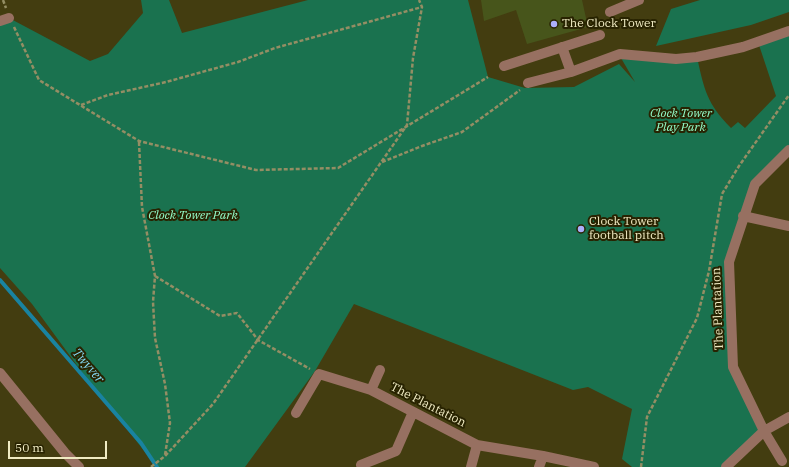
<!DOCTYPE html>
<style>
body{margin:0}
#map{position:relative;width:789px;height:467px;overflow:hidden;background:#433d10;font-family:"IBM Plex Serif",serif}
canvas{display:block}
.scale{position:absolute;left:8px;top:441px;width:99px;height:18px;box-sizing:border-box;border:2px solid #f0ebc3;border-top:0;padding-left:5px;font-size:12px;line-height:14px;white-space:nowrap;color:#f0ebc3;-webkit-text-stroke:3px #282301;paint-order:stroke}
</style>
<div id="map">
<canvas width="789" height="467"></canvas>
<div class="scale">50 m</div>
</div>
<script>
const context = document.querySelector('canvas').getContext('2d');
context.lineJoin = 'round';
function paint(path, color) {
  context.fillStyle = color;
  context.fill(path, 'evenodd');
}
function stroke(path, color, width, dash) {
  context.strokeStyle = color;
  context.lineWidth = width;
  context.lineCap = dash ? 'butt' : 'round';
  context.setLineDash(dash || []);
  context.stroke(path);
}
function drawText(font, color, halo, rows, align = 'center') {
  context.font = font + ' "IBM Plex Serif",serif';
  context.lineWidth = 4;
  context.setLineDash([]);
  context.textBaseline = 'middle';
  context.strokeStyle = halo;
  context.fillStyle = color;
  for (const [text, x, y, turn = 0] of rows) {
    context.save();
    context.translate(x, y);
    context.rotate((+turn || 0) * Math.PI / 180);
    context.textAlign = isNaN(turn) ? turn : align;
    if (halo) context.strokeText(text, 0, 0);
    context.fillText(text, 0, 0);
    context.restore();
  }
}
paint(new Path2D(`
 M141,0h28l13,33 126,-33h160l20,77 37,11 49,-1 45,-23 16,18 -14,-24 76,-1c7,32 10,47 34,71l7,-6 7,6 31,-32 -18,-54 31,-11v119l-34,34 -26,78 4,105 31,64 -38,36h-94l-10,-8 10,-50 -44,-22 -15,3 -219,-86 -39,67 -70,96h-88l-70,-88 -55,-75 -32,-36v-247l9,-3 81,43 18,-7 35,-41z
 M700,0h89v12l-38,13 -95,21 15,-37z`), '#1a724f');
stroke(new Path2D(`
 M0,280l141,163 16,24`), '#1983a0', 4);
paint(new Path2D(`
 M481,0h101l6,27 -61,17 -11,-34 -32,11z`), '#47551b');
stroke(new Path2D(`
 M3,0l3,8
 M14,27l25,53 100,61 117,29 82,-2 150,-91
 M81,105l27,-10 58,-13 72,-20 37,-14 147,-41
 M139,142l3,65 13,69 -2,26 2,36 10,46 5,39 -5,32
 M382,162l40,-16 40,-14 58,-42
 M155,276l65,40 17,-3 21,27 52,29
 M151,467l14,-11 48,-52 194,-279 6,-67 9,-51 -3,-7
 M641,467l6,-50 50,-99 12,-47 13,-77 17,-28 50,-71`), '#948e64', 2.5, [4, 2]);
stroke(new Path2D(`
 M610,12l29,-12
 M0,21l9,-3
 M562,47l9,25
 M504,66l96,-31
 M528,83l43,-11 49,-18 56,5 21,-2 46,-10 46,-16
 M743,216l46,10
 M0,373l65,80 14,14
 M371,390l9,-20
 M296,413l23,-39 52,16 106,55 66,11 51,11
 M782,461l-18,-30 -31,-64 -4,-105 26,-78 34,-34
 M361,465l35,-14 17,-39
 M471,467l6,-22
 M539,467l4,-11
 M726,467l38,-36 25,-14`), '#977061', 10);
for (const [x, y, r, color] of [
 [554,24,4,"#acaffb"],
 [581,229,4,"#acaffb"]
]) {
  const dot = new Path2D();
  dot.arc(x, y, r, 0, 2 * Math.PI);
  context.fillStyle = color;
  context.fill(dot);
  stroke(dot, '#282301', 1.5);
}
drawText('12px', '#f0ebc3', '#282301', [
 ["The Clock Tower",562,24],
 ["Clock Tower",589,222],
 ["football pitch",589,236]
], 'left');
drawText('italic 12px', '#93fdca', '#282301', [
 ["Clock Tower",681,114],
 ["Play Park",681,128],
 ["Clock Tower Park",193,216]
]);
drawText('12px', '#f0ebc3', '#282301', [
 ["The Plantation",718,309,-92],
 ["The Plantation",428,405,27]
]);
drawText('italic 13px', '#84daf6', '#282301', [
 ["Twyver",88,366,49]
]);
</script>
